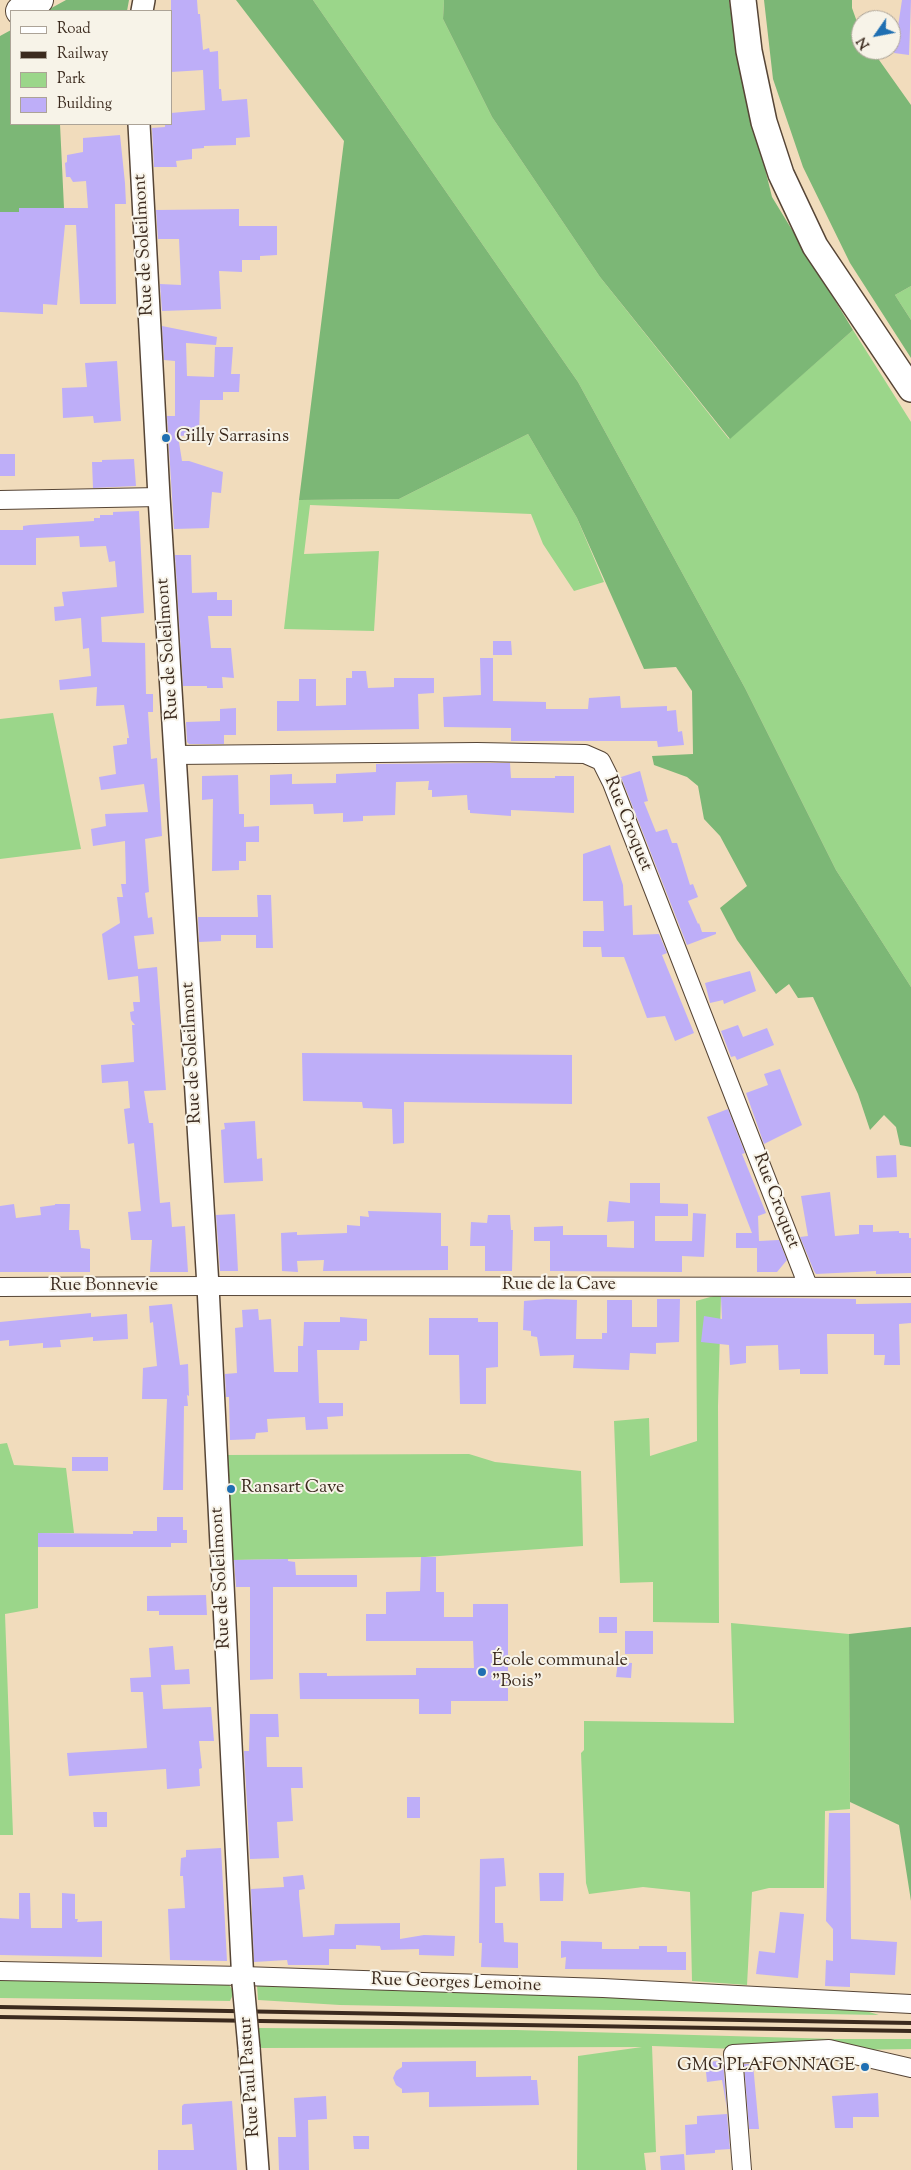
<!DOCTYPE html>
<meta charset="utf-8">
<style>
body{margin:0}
#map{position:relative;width:911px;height:2170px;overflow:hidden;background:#f1dcbc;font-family:"Sorts Mill Goudy",serif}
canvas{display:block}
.legend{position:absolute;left:10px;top:10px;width:162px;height:115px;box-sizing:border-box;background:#f7f3e8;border:1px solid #aca397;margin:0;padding:6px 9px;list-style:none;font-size:15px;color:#3b2a1e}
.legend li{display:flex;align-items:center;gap:10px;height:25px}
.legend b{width:25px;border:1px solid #aca397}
.north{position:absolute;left:851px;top:10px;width:50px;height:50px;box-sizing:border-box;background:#f7f3e8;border:1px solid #aca397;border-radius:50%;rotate:237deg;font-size:14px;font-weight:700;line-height:20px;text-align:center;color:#3b2a1e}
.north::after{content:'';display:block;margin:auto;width:18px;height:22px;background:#1f6fb2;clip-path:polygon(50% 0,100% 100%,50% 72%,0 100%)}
</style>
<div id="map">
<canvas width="911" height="2170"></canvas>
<ul class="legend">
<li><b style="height:6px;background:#fff"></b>Road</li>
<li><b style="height:6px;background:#3b2a1e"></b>Railway</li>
<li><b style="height:14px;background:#9bd68a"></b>Park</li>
<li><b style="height:14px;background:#beaef8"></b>Building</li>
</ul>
<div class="north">N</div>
</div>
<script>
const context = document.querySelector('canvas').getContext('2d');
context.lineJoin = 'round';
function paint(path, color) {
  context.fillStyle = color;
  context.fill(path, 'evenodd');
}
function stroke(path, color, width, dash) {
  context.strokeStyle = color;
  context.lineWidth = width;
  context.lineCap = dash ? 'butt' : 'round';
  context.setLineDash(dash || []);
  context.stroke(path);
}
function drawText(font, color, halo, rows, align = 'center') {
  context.font = font + ' "Sorts Mill Goudy",serif';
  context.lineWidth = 4;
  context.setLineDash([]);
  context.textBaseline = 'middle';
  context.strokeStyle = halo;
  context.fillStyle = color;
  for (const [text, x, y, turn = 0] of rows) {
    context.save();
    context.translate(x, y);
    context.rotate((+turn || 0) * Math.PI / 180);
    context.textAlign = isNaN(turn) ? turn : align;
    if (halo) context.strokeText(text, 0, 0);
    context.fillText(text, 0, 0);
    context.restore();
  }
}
paint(new Path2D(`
 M313,0h131l-1,19 49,98 108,160 129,162 124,-109 58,92v565l-75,-117 -91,-182 -167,-306z
 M911,286v34l-16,-25z
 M528,434l49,84 27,64 -30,9 -31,-47 -12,-30 -221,-9 -6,49 75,-3 -5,80 -90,-2 15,-129 100,-1z
 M53,713l28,136 -81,10v-140z
 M721,1294l-3,112 1,217 -66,-1v-40l-33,1 -6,-162 35,-3 1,38 47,-15 -1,-140z
 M7,1443l7,22 52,3 8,65h-36v75l-33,6 8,221h-13v-391z
 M469,1454l26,8 86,9 2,75 -158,11 -192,3 -8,-105z
 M731,1623l118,11 1,175 -25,2 -1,77h-55l-17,4 -5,93 -55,-4 -2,-89 -47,-5 -54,7 -3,-11 -5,-130 3,-3v-29l150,2z
 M0,1975h222l12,17 -4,9 -230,-3z
 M257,1985l573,15 49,15 -539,-10 -82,-5z
 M259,2028l257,2 320,9h75v10l-118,2 -141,-5 4,106 -12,1 2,17h-69l1,-114 64,-9 -383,1z`), '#9bd68a');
paint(new Path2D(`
 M66,0h63l-2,11h-81z
 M236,0h77l265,382 167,306 91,182 75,117v160l-11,-2 -4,-18 -12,-12 -14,15 -12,-36 -45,-97 -15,1 -9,-14 -13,10 -39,-54 -17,-32 27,-22 -27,-50 -16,-17 -6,-33 -11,-9 -33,-12 -2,-9 41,-2 -1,-63 -16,-24 -32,2 -67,-151 -49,-84 -129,65 -100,1 45,-359z
 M444,0h285l9,60 34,137 81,133 -123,109 -130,-162 -108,-160 -49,-98z
 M764,0h88v8l9,25v17h11l39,55v181l-16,9 16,25v38l-61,-95 -47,-96 -30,-88z
 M11,30v94h49l4,84h-45v4h-19v-176z
 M911,1627v274l-12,-76 -49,-23 -1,-168z`), '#7cb776');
paint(new Path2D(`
 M171,0h26l1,14h2l3,36 6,-2 1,4 8,-1 1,38h2l1,12 25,-2 3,38 -14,1v7l-32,1v2l-12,1v10l-16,2 1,6h-23l-2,-39 13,-1v-3h6v-11l34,-3 -2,-40 -32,2z
 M902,0h9l-2,55 -15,-2z
 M120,135l5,48 1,21h-11l1,100h-36l-4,-79h-11l-8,80 -14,-1v10l-43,-2v-100h19v-4h69l-2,-27 -13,1 -3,-5h-4l-1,-14 2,-1v-7l16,-3v-14z
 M239,209v17h38v29l-17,1v4h-18v12l-23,-1 2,38 -59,2 -2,-27 21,1 -2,-46h-21l-2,-29z
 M162,326l55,11 -1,8 -30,-2 1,33 27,1 1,-30h18l-2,27h9l-1,18h-16v8h-23l-1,35 -21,1 4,25h7l34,11 -2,21 -9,-1 -3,36 -35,1 -7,-113h8v-55l-11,-1z
 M117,361l4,60 -27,2 -1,-7 -30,2 -1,-30 25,-1 -2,-24z
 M0,454h15v22h-15z
 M134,459l2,27 -43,2 -1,-26h10v-2z
 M139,511l5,102 -43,4 1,25 43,1 1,51h7v18h-5l3,47 6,-1 5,78 -17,3 4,53 -4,1 3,25 4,-1 2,17 -20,2 4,33 19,-2 9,123 -22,1 5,32h4l7,80 10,-1 2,25 13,-1 3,46h-38l2,-32h-21l-3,-28 13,-1 -7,-68 -6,1 -4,-35 6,-1 -2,-27 -26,2 -1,-18 33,-3 -2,-37h3l-4,-5 -1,-8 4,-1 -1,-9h7l-2,-26 -30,4 -6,-46 18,-11 -3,-26h6l-2,-13h5l-1,-43 -32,5 -2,-17 15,-3 -1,-12 43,-2 -4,-28 -43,6 -2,-13 17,-3 -3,-28 14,-2v-6h2l-5,-33 -28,1 1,-19 -37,3 -1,-10 32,-4 -2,-28 -6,1 -2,-31 -26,3 -1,-14 10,-1 -2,-14 55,-5 -2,-26 -6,1 -3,-16 -26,1 -1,-11 -43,2v27h-36v-35h23v-4l7,-1 64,-4v-3h6v-3h13v-3z
 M175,555h16l1,38 25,-1v8h15v16h-24l3,32h20l3,30 -12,-1 1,11h-16v-2h-24z
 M493,641h18l1,14h-19z
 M480,658h13v43l53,1v7h42l1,-11 31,-2 1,12 46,-2v5l9,-1 2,22 4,-1 2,14 -26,2 -1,-6h-146v-13l-67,-1 -1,-30 38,-2z
 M352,671h14l2,17 26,-1v-9h40v15l-16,1 1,35 -142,2v-30h22v-22h17v27l30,-1v-27h6z
 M236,708v27h-12v9h-35l-2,-2 -1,-20 34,-1v-12z
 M477,763h33l1,15h44v-2h19v37l-63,-3v6l-41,-3v-3h-2l-1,-15 -35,2v-7h-4l1,-9 -33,1 -1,33 -32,1v5l-20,1v-9l-29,1 -1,-10 -43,1v-30l22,-1v10l44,-1v-9l40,-2v-8z
 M640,771l8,30 -4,1 12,30 11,-3 5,14h5l13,42 3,-1 5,13 -10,4 10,23 1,-1 3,9h14v2l-29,11 -66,-168z
 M238,775l1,39h5v13l15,-1v16h-13v19h-7v9l-27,1 1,-72 -11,1v-24z
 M610,845l13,40 1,21 8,-1 1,30 26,-1 8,19 -5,2 32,78 -19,8 -10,-25 -18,2 -23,-61h-22l-1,-10h-18v-16h21l-1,-30h-20v-47z
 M257,895h14l2,53h-17v-13h-35v6l-22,1 -1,-25h60z
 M750,971l6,20 -32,13 -1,-4 -13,3 -5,-20z
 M738,1025l5,12 24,-9 7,17 -37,15 -2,-4 -4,1 -10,-26z
 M302,1053l270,2v49l-168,-2v41l-11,1 -1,-35 -29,-1 -1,-6 -59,-1z
 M780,1069l22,56 -38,19 -18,-51 22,-8 -4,-11z
 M728,1109l17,44 -3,1 24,59 -8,3 1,25 20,-1 8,20 -10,12h-20v-24h-21v-15h16l-45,-116z
 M255,1121l2,38 5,-1 1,23 -39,2 -3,-53 4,-1 -1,-6z
 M896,1155l1,22 -20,1 -1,-22z
 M630,1183h30v20l28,1v12h-33v25h37l1,-28 13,1 -2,43 -22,-1v16l-132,-1v-30h-16v-14l29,-1v9h44v12l27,1v-27l-27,1 2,-21 21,2z
 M830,1192l5,44 24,-2v-9h14v7l26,-1v2h10v5h2v35l-35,1v-3l-60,3 -2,-3 -14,-34 8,-1 -7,-40z
 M14,1204l2,14 25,-3 -1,-8 15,-2v-1h15l-1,26h10l2,18 9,1v23h-90v-66z
 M368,1211l73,2v33h7v24l-125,1 1,-11 -27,1 1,11 -16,-1 -1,-38 16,-1v3l50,-2v-8l13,1v-10l9,1z
 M235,1214l3,57h-18l-4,-56z
 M488,1215h22l1,15h2l-1,41h-27v-25h-15l1,-24 16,1z
 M721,1297l135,2v5l55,-1v20l-12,1 1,41h-16l1,-10h-11v-21h-47l1,40h-28v-5l-21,1 -1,-25 -32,1v17l-16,2 -1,-20 -28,-3 3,-26 18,3z
 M546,1299l31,1 -1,39h26v-6h5v-33h25v27h25v-28h23l-1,43 -23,1v11l-26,-1 -1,17 -56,-2 1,-13 -34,1 -3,-19 -6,-1v-5l-8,-1 1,-29z
 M172,1304l8,61 8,-1 1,32 -2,-1 1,11h-4l-1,84h-20l4,-91h-25l1,-31 14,-2 -4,-44 -3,1 -1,-17z
 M258,1309l1,11 12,-1 3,53h24v-26h5l1,-24h36v-5l27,2v22h-7l-1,9h-42l2,53h24v13l-16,1 1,12 -22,1 -1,-13 -38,2 1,13 -12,1 -1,6 -25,1 -1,-43h-3l-1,-23 12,-1 -2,-45 8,-1 -1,-17z
 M91,1313v4l36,-3 1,25 -35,2v-4l-33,3 1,7 -18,1v-5l-34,3v-6l-9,1v-19z
 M429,1318h49v4h20v45l-12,1v36h-26l-1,-49h-30z
 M72,1457h36v14h-36z
 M157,1517h26v13h4v13h-16v4h-133v-14l95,1v-3h24z
 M421,1557h15v35h8v25h29v-13h35v97h-57v13h-32v-15h-119l-1,-26h28v3l89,-1v-7h58l-1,-27h-107v-27h20v-22l34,-1z
 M288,1559v2l7,1 1,13h61v12h-84v92l-23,1v-93h-14l-2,-27z
 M206,1595l1,20h-48v-4h-12v-15z
 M599,1617h18v16h-18z
 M625,1631h28v23h-28z
 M173,1646l2,24 14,-1 1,15 -29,1 2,24 48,-2 3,34h-15l3,27 -3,1 1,17 -33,3 -1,-20 -97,7 -2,-23 80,-5 -4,-56h-12l-1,-14 21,-1 -2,-29z
 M618,1662l14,1 -1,15 -15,-1z
 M250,1714h28l1,23h-13l1,30h35l1,21h-12l2,33 -16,1 2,36 -29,1 -6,-108h5z
 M407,1797h13v21h-13z
 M93,1812h14v15h-13z
 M829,1813h21l1,126 46,3 -2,33 -45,-2v14l-25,-1 1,-26 7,1v-32l-7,-8z
 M221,1848l6,113 -57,-1 -2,-51 17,-1 -2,-32h-3l1,-18 5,-1v-7z
 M504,1858l2,28 -11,1v36h8l1,19 14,1v25l-37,-1 1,-24h-3l1,-84z
 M539,1873h25l-1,28h-23z
 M303,1875l2,14 -6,1v5l4,42 31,-2 1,-11 65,-1v16l24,-4 31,1 -1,20 -35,-1v-6l-38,1 -1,-4 -24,-1v4h-27v16h-41l-1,-5 -33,2 -3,-73 33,-2 -1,-10z
 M19,1893h11l1,35h31v-35l13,1v25h3l-1,3 25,-1v36l-102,-2v-37l19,1z
 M780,1912l24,2 -6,64 -42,-4 3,-23 16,2z
 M561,1941l41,1v7h37v-3h28v6h19v18l-121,-1 1,-12 -5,1z
 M476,2061v16l55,-1v4h6l2,25 -110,2v-15l-27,1v-4l-6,-4 -3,-7 3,-7 6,-4v-5z
 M719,2061v2l4,-1 4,47 -5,-29 -15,2 -2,-20z
 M744,2064h9l6,65h-10z
 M878,2093l1,24h-26v11h-18l-3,-32z
 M326,2096l1,23 -19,1 1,50h-30l-1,-33h18l-2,-39z
 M232,2101l5,69h-79v-20h36l-2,-26 -10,1v-19l2,-2z
 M727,2114l3,35 -15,1v3l-29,2 -1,-30 12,-1v-8z
 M353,2136h16v13h-15z
 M684,2154l1,16h-24l-1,-14z`), '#beaef8');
const minor = new Path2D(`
 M0,500l159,-3
 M175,755l302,-3 108,2 16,7 11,22 196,503
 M0,1287l208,-1 703,1
 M0,1971l243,5 360,12 308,16
 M742,2170l-9,-116 96,-5 82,19`);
const tertiary = new Path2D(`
 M142,11l2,-11
 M139,124l20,373 49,789 35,697
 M249,2048l9,122`);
const secondary = new Path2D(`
 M743,0l6,51 15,71 17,52 34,72 96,143`);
const motorway = new Path2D(`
 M20,11l19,-11`);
stroke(minor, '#564536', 20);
stroke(tertiary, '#564536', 24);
stroke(secondary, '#564536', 28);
stroke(motorway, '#564536', 30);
stroke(minor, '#fff', 18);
stroke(tertiary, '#fff', 21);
stroke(secondary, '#fff', 25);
stroke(motorway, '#fff', 28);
stroke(new Path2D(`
 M0,2007l911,16
 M0,2017l911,14`), '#3b2a1e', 4);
const tertiaryBridge = new Path2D(`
 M243,1983l6,65`);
stroke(tertiaryBridge, '#564536', 24, []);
stroke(tertiaryBridge, '#fff', 21);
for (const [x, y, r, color] of [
 [166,438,5,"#1f6fb2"],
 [231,1489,5,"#1f6fb2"],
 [482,1672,5,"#1f6fb2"],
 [865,2067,5,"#1f6fb2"]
]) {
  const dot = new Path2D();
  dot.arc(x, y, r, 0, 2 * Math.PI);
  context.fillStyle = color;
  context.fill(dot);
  stroke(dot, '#f7f3e8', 2);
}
drawText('18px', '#3b2a1e', '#f7f3e8', [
 ["Rue de Soleilmont",145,245,-93],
 ["Rue de Soleilmont",169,649,-94],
 ["Rue Croquet",627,824,68],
 ["Rue de Soleilmont",193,1053,-93],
 ["Rue Croquet",775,1201,69],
 ["Rue de la Cave",559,1286],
 ["Rue Bonnevie",104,1287],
 ["Rue de Soleilmont",222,1578,-93],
 ["Rue Georges Lemoine",456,1984,2],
 ["Rue Paul Pastur",251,2077,-94]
]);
drawText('18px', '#3b2a1e', '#f7f3e8', [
 ["Gilly Sarrasins",176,438],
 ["Ransart Cave",241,1489],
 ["École communale",492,1662],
 ["\"Bois\"",492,1683],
 ["GMG PLAFONNAGE",855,2067,"right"]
], 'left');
</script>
